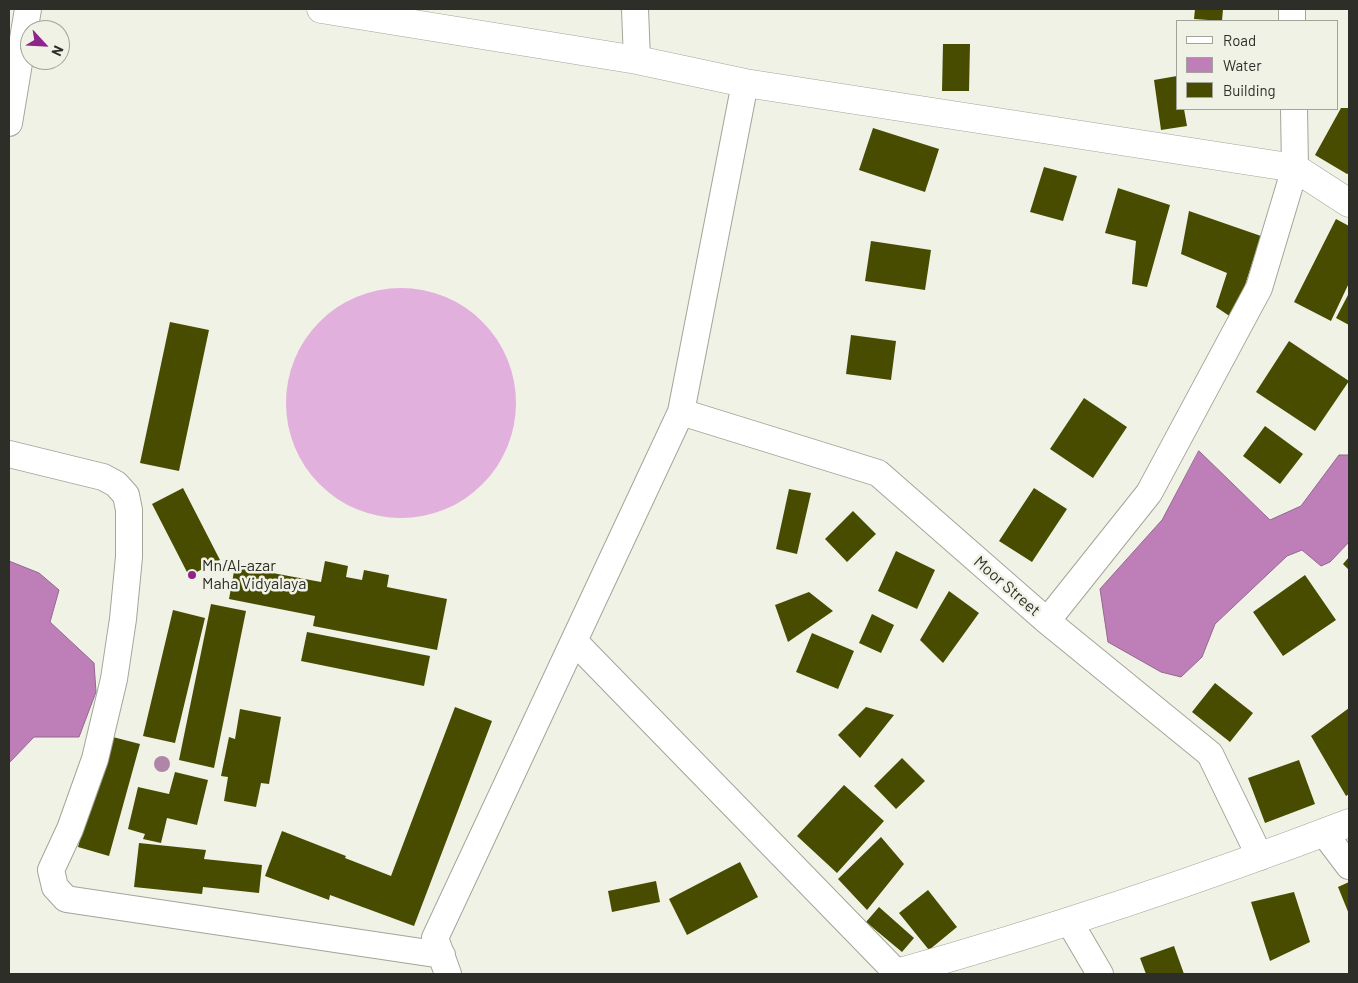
<!DOCTYPE html>
<style>
body{margin:0}
#map{position:relative;width:1358px;height:983px;overflow:hidden;background:#f0f2e5;font-family:Barlow,sans-serif}
canvas{display:block}
.frame{position:absolute;inset:0;border:10px solid #2e2e29;pointer-events:none}
.legend{position:absolute;left:1176px;top:20px;width:162px;height:90px;box-sizing:border-box;background:#f0f2e5;border:1px solid #a2a49a;margin:0;padding:6px 9px;list-style:none;font-size:15px;color:#2e2e29}
.legend li{display:flex;align-items:center;gap:10px;height:25px}
.legend b{width:25px;border:1px solid #a2a49a}
.north{position:absolute;left:20px;top:20px;width:50px;height:50px;box-sizing:border-box;background:#f0f2e5;border:1px solid #a2a49a;border-radius:50%;rotate:115deg;font-size:14px;font-weight:700;line-height:20px;text-align:center;color:#2e2e29}
.north::after{content:'';display:block;margin:auto;width:18px;height:22px;background:#8d258a;clip-path:polygon(50% 0,100% 100%,50% 72%,0 100%)}
</style>
<div id="map">
<canvas width="1358" height="983"></canvas>
<div class="frame"></div>
<ul class="legend">
<li><b style="height:6px;background:#fff"></b>Road</li>
<li><b style="height:14px;background:#be7fb9"></b>Water</li>
<li><b style="height:14px;background:#484c01"></b>Building</li>
</ul>
<div class="north">N</div>
</div>
<script>
const context = document.querySelector('canvas').getContext('2d');
context.lineJoin = 'round';
function paint(path, color) {
  context.fillStyle = color;
  context.fill(path, 'evenodd');
}
function stroke(path, color, width, dash) {
  context.strokeStyle = color;
  context.lineWidth = width;
  context.lineCap = dash ? 'butt' : 'round';
  context.setLineDash(dash || []);
  context.stroke(path);
}
function drawText(font, color, halo, rows, align = 'center') {
  context.font = font + ' Barlow,sans-serif';
  context.lineWidth = 5;
  context.setLineDash([]);
  context.textBaseline = 'middle';
  context.strokeStyle = halo;
  context.fillStyle = color;
  for (const [text, x, y, turn = 0] of rows) {
    context.save();
    context.translate(x, y);
    context.rotate((+turn || 0) * Math.PI / 180);
    context.textAlign = isNaN(turn) ? turn : align;
    if (halo) context.strokeText(text, 0, 0);
    context.fillText(text, 0, 0);
    context.restore();
  }
}
paint(new Path2D(`
 M286 403a115 115 0 1 1 230 0a115 115 0 1 1-230 0Z`), '#e1b0dc');
const water = new Path2D(`
 M1199,451l71,69 31,-14 38,-51h10v87l-19,20 -9,4 -19,-16 -15,6 -72,68 -13,33 -21,20 -20,-5 -53,-30 -8,-53 62,-69z
 M9,561l30,12 20,17 -9,32 44,41 2,29 -17,45h-45l-25,26z`);
paint(water, '#be7fb9');
stroke(water, '#93678e', 1);
paint(new Path2D(`
 M1195,9h28l-1,12 -28,-2z
 M943,44h27l-1,47h-27z
 M1177,76v33h7l3,17 -26,4 -7,-50z
 M1341,108h8v65l-2,1 -32,-19z
 M873,128l66,21 -14,43 -66,-22z
 M1044,167l33,9 -14,45 -33,-9z
 M1118,188l52,17 -23,82 -15,-3 4,-43 -31,-8z
 M1189,211l72,25 -27,83 -18,-12 11,-34 -46,-19z
 M1336,219l13,7v57l-18,38 -37,-19z
 M871,241l60,9 -6,40 -60,-9z
 M1349,293v32l-13,-7z
 M170,322l39,8 -30,141 -39,-8z
 M851,335l45,6 -5,39 -45,-6z
 M1289,341l60,40 -34,50 -59,-39z
 M1084,398l43,29 -34,51 -43,-29z
 M1265,426l38,28 -23,30 -37,-28z
 M183,488l37,72 -31,16 -37,-72z
 M1034,488l33,21 -35,53 -33,-21z
 M789,489l22,4 -14,61 -21,-5z
 M853,511l23,23 -29,28 -22,-23z
 M896,551l39,19 -18,39 -39,-18z
 M1349,557v13l-6,-6z
 M325,561l23,5 -2,11 16,3 2,-10 25,5 -2,12 60,12 -10,51 -124,-24 2,-10 -86,-17 6,-33 86,16z
 M1305,575l31,45 -53,36 -30,-44z
 M949,591l30,22 -36,50 -23,-23z
 M809,592l24,19 -45,31 -13,-37z
 M211,604l35,7 -32,157 -35,-8z
 M173,610l32,8 -30,125 -32,-7z
 M872,614l22,11 -13,28 -22,-10z
 M307,632l123,24 -6,30 -123,-25z
 M812,633l42,18 -16,38 -42,-17z
 M1215,683l38,30 -23,29 -38,-30z
 M455,707l37,14 -78,205 -84,-31 -1,5 -64,-24 17,-45 64,25 -1,2 46,18z
 M866,707l28,8 -34,43 -22,-23z
 M1349,708v86l-3,2 -35,-60z
 M240,709l41,8 -12,67 -8,-1 -5,24 -32,-6 4,-24 -7,-1 8,-39 6,2z
 M109,736l31,8 -31,112 -31,-9z
 M902,758l23,23 -29,28 -22,-23z
 M1299,760l16,44 -50,19 -17,-45z
 M175,772l33,8 -11,45 -30,-7 -6,25 -18,-4 2,-5 -17,-5 10,-42 31,7z
 M844,785l40,36 -47,52 -40,-37z
 M881,837l23,27 -37,46 -29,-31z
 M139,843l67,7 -2,9 58,6 -3,28 -56,-6 -1,7 -68,-7z
 M740,862l18,35 -71,38 -18,-36z
 M656,881l4,21 -48,10 -4,-21z
 M1349,882v32l-11,-27z
 M928,890l29,37 -28,23 -30,-37z
 M1294,892l16,50 -40,19 -19,-59z
 M879,907l35,31 -12,14 -36,-30z
 M1174,946l10,28h-38l-6,-16z`), '#484c01');
const street = new Path2D(`
 M635,9l2,51
 M1292,9v12
 M9,123l19,-114
 M681,412l197,61 169,148 163,133 50,103
 M9,454l94,23 13,7 10,11 3,15v47l-6,62 -9,60 -19,80 -25,70 -19,41 4,17 11,12 376,56
 M1047,621l102,-128 110,-205 36,-120 -1,-59
 M574,641l323,332
 M1324,833l25,33
 M1069,921l31,53
 M448,974l-13,-36 246,-526 64,-329`);
const secondary = new Path2D(`
 M321,9l316,51 108,23 550,85 54,35
 M893,974c154,-43 307,-94 456,-151`);
stroke(street, '#a4a599', 28);
stroke(secondary, '#a4a599', 29);
stroke(street, '#fff', 26);
stroke(secondary, '#fff', 28);
context.fillStyle = '#af86a8';
for (const [x, y] of [
 [162,764]
]) {
  context.beginPath();
  context.arc(x, y, 8, 0, 2 * Math.PI);
  context.fill();
}
for (const [x, y, r, color] of [
 [192,575,5,"#8d258a"]
]) {
  const dot = new Path2D();
  dot.arc(x, y, r, 0, 2 * Math.PI);
  context.fillStyle = color;
  context.fill(dot);
  stroke(dot, '#f0f2e5', 2);
}
drawText('16px', '#2e2e29', '#f0f2e5', [
 ["Mn/Al-azar",202,566],
 ["Maha Vidyalaya",202,584]
], 'left');
drawText('16px', '#2e2e29', '#f0f2e5', [
 ["Moor Street",1007,586,41]
]);
</script>
